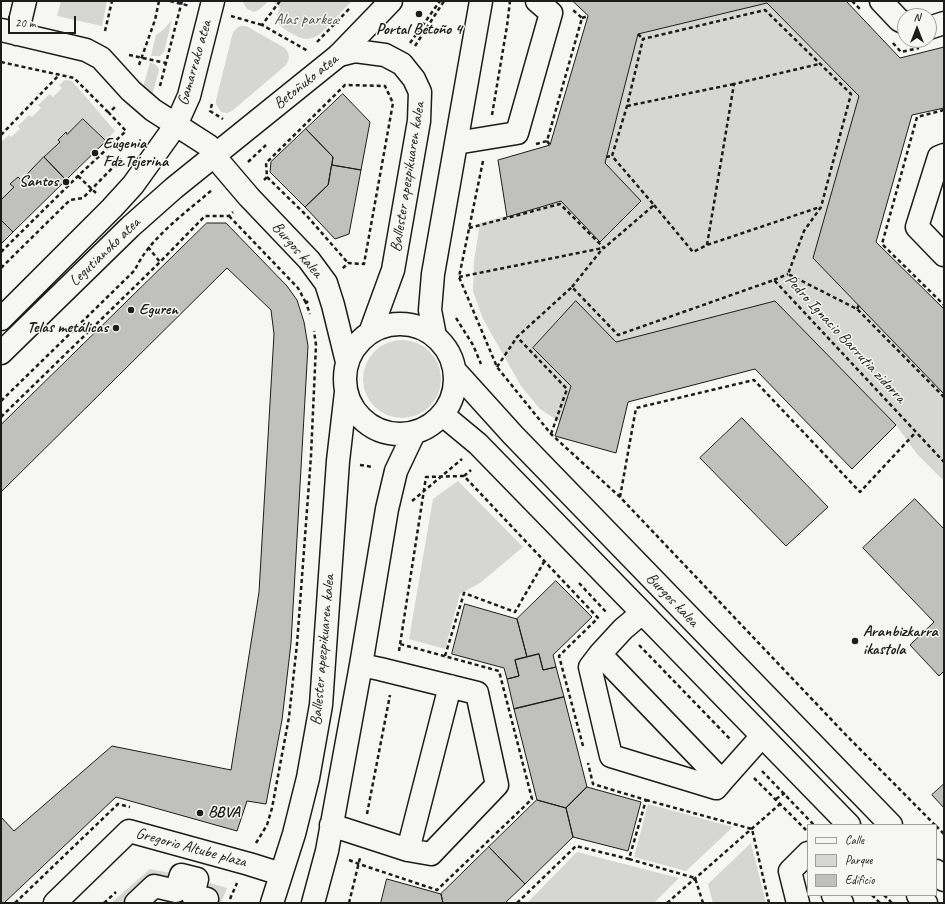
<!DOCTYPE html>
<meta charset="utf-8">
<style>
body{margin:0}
#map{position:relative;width:945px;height:904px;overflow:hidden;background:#f6f6f2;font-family:Caveat,sans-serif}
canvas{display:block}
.frame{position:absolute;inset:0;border:2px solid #1c1c1c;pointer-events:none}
.legend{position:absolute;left:807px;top:824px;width:130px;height:72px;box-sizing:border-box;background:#f6f6f2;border:1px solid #9f9f9c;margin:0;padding:5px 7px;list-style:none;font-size:12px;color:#1c1c1c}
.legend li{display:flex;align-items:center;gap:8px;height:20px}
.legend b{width:20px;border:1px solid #9f9f9c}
.north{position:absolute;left:897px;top:8px;width:40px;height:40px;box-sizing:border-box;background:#f6f6f2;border:1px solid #9f9f9c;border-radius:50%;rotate:0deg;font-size:11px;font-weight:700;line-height:16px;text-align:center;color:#1c1c1c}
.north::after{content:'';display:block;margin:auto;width:14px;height:18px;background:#1c1c1c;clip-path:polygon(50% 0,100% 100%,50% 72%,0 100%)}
.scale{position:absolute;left:8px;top:16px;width:68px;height:18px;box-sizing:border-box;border:2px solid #1c1c1c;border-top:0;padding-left:5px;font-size:12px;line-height:14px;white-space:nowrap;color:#1c1c1c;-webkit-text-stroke:3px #f6f6f2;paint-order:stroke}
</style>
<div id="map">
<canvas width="945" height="904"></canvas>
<div class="frame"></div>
<ul class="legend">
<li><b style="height:5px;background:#f6f6f2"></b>Calle</li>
<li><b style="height:11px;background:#d6d6d2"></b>Parque</li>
<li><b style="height:11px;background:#c0c0bd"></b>Edificio</li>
</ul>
<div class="north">N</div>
<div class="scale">20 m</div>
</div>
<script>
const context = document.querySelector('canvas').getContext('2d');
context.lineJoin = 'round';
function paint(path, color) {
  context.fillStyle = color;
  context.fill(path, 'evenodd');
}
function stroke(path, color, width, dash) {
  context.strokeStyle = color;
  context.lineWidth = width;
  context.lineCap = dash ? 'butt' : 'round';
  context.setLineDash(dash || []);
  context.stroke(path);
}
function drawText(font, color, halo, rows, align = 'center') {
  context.font = font + ' Caveat,sans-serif';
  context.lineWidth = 3;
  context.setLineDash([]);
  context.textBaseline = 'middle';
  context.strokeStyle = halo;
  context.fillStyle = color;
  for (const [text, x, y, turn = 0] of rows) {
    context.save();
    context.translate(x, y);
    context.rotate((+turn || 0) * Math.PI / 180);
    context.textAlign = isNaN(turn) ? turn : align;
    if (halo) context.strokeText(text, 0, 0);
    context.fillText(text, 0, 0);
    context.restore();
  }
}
paint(new Path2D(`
 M61,1h46l-5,25 -45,-10z
 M242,1h27l-9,8 -6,3 -7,-3z
 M273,1h79l-32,33c-11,8 -19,5 -29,-1 -12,-7 -18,-11 -11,-25z
 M767,3l92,93 -46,162 131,136v87l-27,-27 -21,-29 -121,-124 -159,41 -40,-41 -43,47 38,38 -11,36 -20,-13 -19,-23 -38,-67 -10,-28 1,-30 6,-38 81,-22 39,41 41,-40 -36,-39 33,-129z
 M172,20l-8,32 -4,4h-9l5,-21 7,-5z
 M240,26h6l39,22c5,6 5,11 1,17l-54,46 -5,2 -6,-1 -5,-8v-4l17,-68 3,-3z
 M150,62c5,2 7,3 9,8l-7,26 -10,-5z
 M65,80l7,1 43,50 -9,10 -23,-22 -16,15 -2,-1 -7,6 2,3 -39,38 -3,-3 -7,7 3,3 -13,13v-58l8,-7 2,2 9,-8 -2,-3 11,-11 3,2 9,-9 -3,-3 12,-11 3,3 9,-9 -3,-3z
 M363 379a39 39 0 1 1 78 0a39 39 0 1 1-78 0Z
 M458,481l65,66 -43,36 -20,11 -15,55 -36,-10 24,-140z
 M648,804l85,23 -47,44 -52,-14z
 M751,843l15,60h-53l-5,-19z
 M577,852l102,26 -25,25h-127z
 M150,869l31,6 -45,28h-25z
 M197,879l30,9 -6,15h-16z`), '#d6d6d2');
const building = new Path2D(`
 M573,1h273l54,57 44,-11v61l-32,7 -36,127 68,67v85l-131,-136 46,-162 -92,-93 -129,31 -33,129 36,38 -41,41 -39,-41 -54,16 -9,-57 52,-15 38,-129z
 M343,94l27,28 -9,48 -29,-5 1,-8 -27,-28z
 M83,119l23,22 -40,39 -22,-23 16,-15 -2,-2 8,-8 1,2z
 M306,129l27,28 -5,28 -23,22 -35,-35 1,-10z
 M44,157l22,23 -53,52 -12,-12v-20l13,-13 -4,-3 8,-7 3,3z
 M332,165l29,5 -12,64 -14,5 -30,-32 23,-22z
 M1,220l12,12 -12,12z
 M207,223h19l61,63 10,14 7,22 4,24 -17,297 -9,77 -16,84 -19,-3 -10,30 -121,-34 -112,106h-3v-86l13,14 98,-85 119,24 28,-178 15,-258 -3,-24 -44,-42 -226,224v-67z
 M576,301l40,41 159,-41 121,124 -44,44 -97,-100 -127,33 -12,51 -61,-17 16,-50 -38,-38z
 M742,418l86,89 -42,39 -86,-88z
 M915,499l29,30v142l-5,5 -29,-31 24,-23 -71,-74z
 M556,581l36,36 -39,38 3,12 -13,3 -4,-16 -12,3 -10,-38z
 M465,604l52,15 10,38 -12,3 4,16 -12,3 -3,-11 -52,-14z
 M539,654l4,16 13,-3 8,30 -50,12 -7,-30 12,-3 -4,-16z
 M564,697l23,90 -21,21 -29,-8 -23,-91z
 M944,784v24l-12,-13z
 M587,787l54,15 -13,49 -55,-14 -7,-29z
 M537,800l29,8 7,29 -48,47 -36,-37z
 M489,847l36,37 -20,19h-62l-2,-9z
 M387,879l54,15 2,9h-62z`);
paint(building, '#c0c0bd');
stroke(building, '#1c1c1c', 1);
const minor = new Path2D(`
 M881,1l18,19 6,3
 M929,28l15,-5
 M1,30l85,20 15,8 30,33 22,19 56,36 5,10 35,41 60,63 17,23 7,22 14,57
 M17,34l8,-33
 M339,55l16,-4 30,4 17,9 12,15 6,13 -1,29 -26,149 -23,63
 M456,143l61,-10 34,-120 -14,-12
 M944,155l-5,2 -22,70 27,28
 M345 379a55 55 0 1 1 110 0a55 55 0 1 1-110 0Z
 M435,336l-5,-26 3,-36 48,-273
 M456,372l57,63 378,390
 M443,415l35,29 371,381
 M642,613l-19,16 -23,25 122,127 40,-45
 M600,654l-10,13 21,89 105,32 6,-7
 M331,825l77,25 23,4 66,-69 -20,-92 -97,-24 -19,-4
 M408,850l42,-164
 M936,871l8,9
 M833,895l9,8
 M918,895l8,8
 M55,903l74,-72 120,33 32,10
 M136,903l18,-17 22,5 5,-16 16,4 -4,17 14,3 -2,4
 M272,903l22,-69 14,-56 13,-73 17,-244 8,-69
 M313,903l14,-52 34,-186 26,-156 9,-38 18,-38
 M798,903l-8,-32 18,-18`);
const major = new Path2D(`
 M1,319l111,-111 21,-23 43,-60 13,-29 24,-95
 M1,353l129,-126 44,-39 165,-133 52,-54`);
stroke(minor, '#1c1c1c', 25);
stroke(major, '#1c1c1c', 25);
stroke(new Path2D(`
 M170,1l20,5
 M280,1l-18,24 46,26
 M852,1l8,8
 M231,16l31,9
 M582,18l6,-2
 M105,31l7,-30
 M638,34l5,5
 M317,42l33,-34
 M410,43l30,-42
 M893,43l8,9 18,-4
 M415,46l29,-45
 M129,55l37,8
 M1,62l73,16 35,35
 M139,65l16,-45 4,-19
 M160,86l22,-85
 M212,104l-2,7 13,8
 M627,106l107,-22
 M944,110l-27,7 -35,127 62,61
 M492,115l15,-89 3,-25
 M1,135l58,-60
 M547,141l3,4
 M536,144l11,-3 35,-123 -9,-8
 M606,157l6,-1
 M483,161l-24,116 38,90 54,67 69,63 226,238 89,90
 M248,162l18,-17
 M78,176l18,17
 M267,177l40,39 41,47
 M264,180l3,-3 -1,-14 79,-78 40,1 8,17 -29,161 -16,-1 -6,6
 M654,205l39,47 14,-7 113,-38
 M229,216l69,72 8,15
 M469,228l91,-24 44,44 50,-43 -42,-49 15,-50 16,-67 122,-29 86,84 -30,113 -17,24 -16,43 69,35 87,88
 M707,245l27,-161 85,-20
 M148,247l12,15
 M1,252l77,-76 48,-45 -17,-18 6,-6
 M1,268l69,-68 13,-2 39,-40
 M459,277l144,-29
 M774,280l14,-6
 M572,287l31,-39
 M308,301l-2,2 4,11
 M857,309l2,-4
 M456,318l17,27 8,19
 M497,367l20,-30
 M1,401l134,-131c14,-32 52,-58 78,-81
 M1,417l159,-155 45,-46h24l4,-4
 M551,434l16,-45 -50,-52 55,-50 46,48 156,-55 170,182
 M360,465l13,2
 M464,476l7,-6
 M620,497l16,-89 118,-28 106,112 56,-60
 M412,501l50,-42
 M579,583l28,30
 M639,645l91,94
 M399,651l27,-174 38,-1 136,144
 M445,656l19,-63 51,19 29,-50
 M583,746l-24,-90 39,-38
 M762,771l52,54
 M754,778l52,52
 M776,799l9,-6
 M646,800l106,29 17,74
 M367,814l23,-119
 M936,826l8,8
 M256,843l11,-18 5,-17 17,-91 8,-73 14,-188 5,-111 -2,-14
 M629,859l66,19 8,25
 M349,860l10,4 78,26 95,-91 -33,-128 -99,-27
 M872,895l8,8
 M884,895l8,8
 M230,899l7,-16
 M15,903l103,-99 12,3
 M104,903l12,-11
 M349,903l11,-45
 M517,903l59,-57 53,13 17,-59 -53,-16 -5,-21
 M667,903l113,-99`), '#1c1c1c', 2.5, [4, 3]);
stroke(minor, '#f6f6f2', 22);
stroke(major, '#f6f6f2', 22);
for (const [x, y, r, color] of [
 [419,14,4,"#1c1c1c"],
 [95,153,4,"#1c1c1c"],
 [66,182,4,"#1c1c1c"],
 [131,310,4,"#1c1c1c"],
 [116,328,4,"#1c1c1c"],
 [855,641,4,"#1c1c1c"],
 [200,813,4,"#1c1c1c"]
]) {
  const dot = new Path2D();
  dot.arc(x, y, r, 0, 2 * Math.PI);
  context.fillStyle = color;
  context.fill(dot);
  stroke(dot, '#f6f6f2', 1.5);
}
drawText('16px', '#545453', '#f6f6f2', [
 ["Alas parkea",306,20]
]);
drawText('bold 16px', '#1c1c1c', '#f6f6f2', [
 ["Portal Betoño 4",419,30,"center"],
 ["Eugenia",103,144],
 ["Fdz.Tejerina",103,162],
 ["Santos",58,182,"right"],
 ["Eguren",139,310],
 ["Telas metálicas",108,328,"right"],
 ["Aranbizkarra",863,632],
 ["ikastola",863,650],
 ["BBVA",208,813]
], 'left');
drawText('16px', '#1c1c1c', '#f6f6f2', [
 ["Gamarrako atea",195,63,-74],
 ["Betoñuko atea",306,82,-39],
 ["Ballester apezpikuaren kalea",408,177,-81],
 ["Burgos kalea",297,250,49],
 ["Legutianoko atea",105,252,-44],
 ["Pedro Ignacio Barrutia zidorra",845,339,47],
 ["Burgos kalea",672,600,46],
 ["Ballester apezpikuaren kalea",323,650,-85],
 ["Gregorio Altube plaza",191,848,15]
]);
</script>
